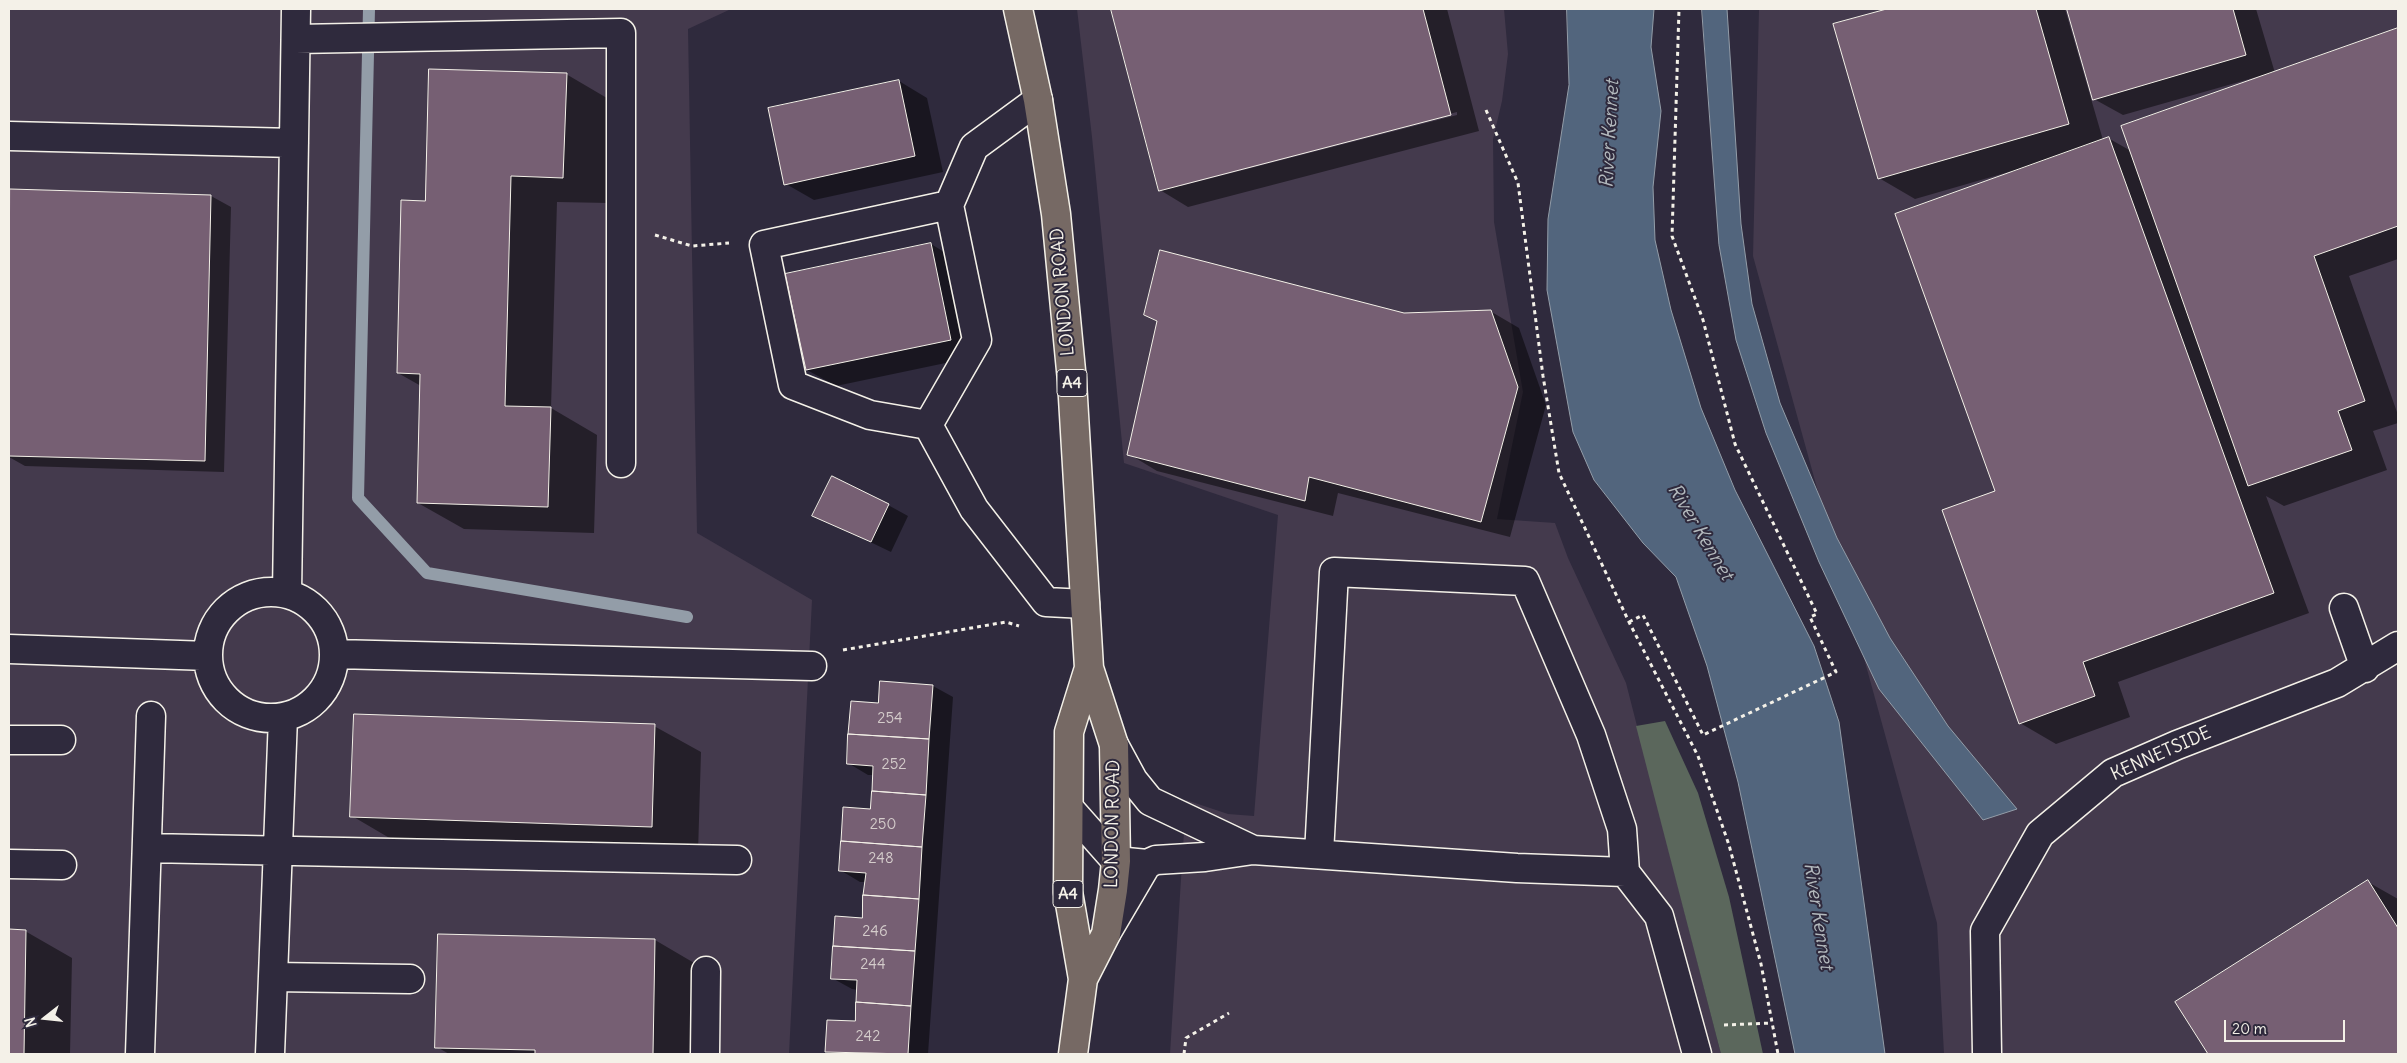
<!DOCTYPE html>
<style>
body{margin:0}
#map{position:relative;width:2407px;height:1063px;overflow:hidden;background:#2f2a3d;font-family:Delius,sans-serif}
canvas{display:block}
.frame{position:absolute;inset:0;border:10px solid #f4f1e8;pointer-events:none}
.north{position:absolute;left:20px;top:993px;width:50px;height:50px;-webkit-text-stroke:4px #2f2a3d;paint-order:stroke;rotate:254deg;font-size:14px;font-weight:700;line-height:20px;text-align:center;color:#f4f1e8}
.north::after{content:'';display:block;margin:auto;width:18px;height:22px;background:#f4f1e8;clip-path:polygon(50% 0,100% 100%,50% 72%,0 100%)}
.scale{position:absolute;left:2224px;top:1020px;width:121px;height:22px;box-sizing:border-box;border:2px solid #f4f1e8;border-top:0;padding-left:6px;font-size:15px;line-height:18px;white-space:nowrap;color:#f4f1e8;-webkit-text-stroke:4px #2f2a3d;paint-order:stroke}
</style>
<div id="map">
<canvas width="2407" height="1063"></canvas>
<div class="frame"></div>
<div class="north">N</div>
<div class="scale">20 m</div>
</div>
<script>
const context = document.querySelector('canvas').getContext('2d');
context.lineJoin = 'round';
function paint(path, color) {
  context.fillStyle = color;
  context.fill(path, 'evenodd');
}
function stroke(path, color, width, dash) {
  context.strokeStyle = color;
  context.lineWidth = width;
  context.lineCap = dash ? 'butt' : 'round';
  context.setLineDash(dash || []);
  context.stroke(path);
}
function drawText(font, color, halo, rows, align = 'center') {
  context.font = font + ' Delius,sans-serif';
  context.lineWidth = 4;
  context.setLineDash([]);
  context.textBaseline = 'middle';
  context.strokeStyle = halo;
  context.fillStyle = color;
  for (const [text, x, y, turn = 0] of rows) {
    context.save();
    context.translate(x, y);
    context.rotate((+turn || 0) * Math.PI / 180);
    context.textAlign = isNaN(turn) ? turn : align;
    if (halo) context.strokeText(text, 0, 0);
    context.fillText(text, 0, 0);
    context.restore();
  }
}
paint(new Path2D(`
 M9,9h722l-43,20 9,504 115,67 -23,454h-780z
 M1077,9h427l4,45 -6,47 -9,38 1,83 29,170 -26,127 58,4 13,35 58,125 95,371h-551l16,-254 42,14 26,2 24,-301 -154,-52 -32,-326z
 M1759,9h639v1045h-454l-7,-131 -184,-667z`), '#443a4d');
paint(new Path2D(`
 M1665,721l33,72 31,104 34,157h-42l-85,-328z`), '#5b675c');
const water = new Path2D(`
 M1567,9h87l-3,38 10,64 -8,76 2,53 16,70 30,98 34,82 79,156 25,76 46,332h-90l-57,-272 -31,-116 -31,-89 -33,-34 -49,-63 -21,-48 -26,-142 1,-71 21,-134z
 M1702,9h25l14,215 11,80 28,99 57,135 53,100 58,88 69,83 -34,11 -104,-131 -60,-127 -53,-129 -30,-93 -17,-95z`);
paint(water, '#52657d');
stroke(water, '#939da8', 1);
paint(new Path2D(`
 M1113,9h334l32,122 -291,76 -28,-17zM1457,112v3l-276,71v-2z
 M1892,9h173l38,131 5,-2 23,13 136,-75v-2l-144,41 -29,-16 -26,-90h188l19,64 123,-44v230l-49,17 49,139v8l-25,8 14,39 -103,36 -18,-10 43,117 -191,69 12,35 -74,27 -36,-21 -23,-232 15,-318v-2l-97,28 -36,-21 -44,-153z
 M566,74l46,27 -3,102 -52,-1 -6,206 46,27 -3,98 -130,-4 -46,-26 3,-117 -23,-13 28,-171z
 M899,81l28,17 16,74 -129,28 -28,-16z
 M12,191l199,5 20,11 -7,265 -199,-6 -16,-9z
 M931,244l28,17 20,95 -143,30 -29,-16z
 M1490,311l29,17 27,77 -36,132 -172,-44 -5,23 -176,-45 -28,-17 29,-132 -13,-7 258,-1z
 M888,505l20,11 -17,36 -77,-37z
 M881,682l52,4 20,11 -25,357h-96l-5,-3 29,-29 2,-32 -6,-1 -20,-11 31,-59 3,-37h-6l-20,-12 32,-60 2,-35h-6l-20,-12 31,-59z
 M654,726l47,26 -3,101 -300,-10 -46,-27z
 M2368,882l30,17v155h-189l-32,-52z
 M9,930l16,1 47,27 -2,96h-61z
 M655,940l46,27 -2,87h-250l-12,-7z`), '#0007');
stroke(new Path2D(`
 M369,9l-11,489 69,75 260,44`), '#939da8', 12);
const building = new Path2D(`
 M1111,9h312l28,106 -292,76z
 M1887,9h149l33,115 -191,55 -45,-155z
 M2067,9h166l13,46 -153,45z
 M2398,28v198l-84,30 51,145 -27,10 14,39 -104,36 -127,-360z
 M429,69l138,4 -4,105 -52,-2 -6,230 46,1 -3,100 -131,-4 3,-129 -23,-1 4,-173 24,1z
 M899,80l16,76 -131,29 -16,-77z
 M2109,137l165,456 -191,69 12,34 -76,28 -77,-214 53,-19 -100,-277z
 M10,189l201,6 -6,266 -196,-5z
 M931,243l20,97 -145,30 -21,-96z
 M1160,250l244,63 87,-3 27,77 -37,135 -172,-45 -4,24 -178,-46 30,-134 -13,-6z
 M832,476l57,28 -18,38 -59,-26z
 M880,681l53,4 -4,54 -81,-5 3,-33 27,2z
 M354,714l301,10 -3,103 -302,-10z
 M848,734l81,5 -3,56 -54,-4 1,-25 -26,-2z
 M872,791l54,4 -4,52 -81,-6 2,-34 27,2z
 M841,841l81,6 -3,52 -56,-4 3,-22 -27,-2z
 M2368,880l30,48v126h-190l-33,-52z
 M863,895l56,4 -4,52 -82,-5 2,-30 27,2z
 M9,929l17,1 -2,124h-15z
 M438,934l217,5 -2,115h-118v-4l-100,-2z
 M833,946l82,5 -4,55 -55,-4 1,-22 -26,-1z
 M856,1002l55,4 -3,48 -83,-2 2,-32 28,1z`);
paint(building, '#765f73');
stroke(building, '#f4f1e8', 1);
const minor = new Path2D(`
 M296,39l325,-6v430
 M9,136l285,7
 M928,425l-58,-10 -77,-30 -29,-140 185,-40
 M928,425l49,-85 -28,-135 25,-58 64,-47
 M928,425l46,84 72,93 39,2
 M208 655a63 63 0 1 1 126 0a63 63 0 1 1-126 0Z
 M287,593l9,-584
 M2344,608l21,60
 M9,649l199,7
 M335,654l477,12
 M9,740h52
 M1114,745l19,35 17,21 103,49
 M1069,808l47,53 31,3 9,-4 49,-3 48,-7 264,18 108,4 34,44 38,138
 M147,848l590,12
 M1319,854l15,-282 191,9 66,154 31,94 3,43
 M9,864l53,1
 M1107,932l40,-68
 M273,977l137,2
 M140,1054l11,-338
 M270,1054l13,-337
 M705,1054l1,-83
 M1987,1054l-2,-123 55,-97 73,-61 64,-28 160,-62 61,-37`);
const major = new Path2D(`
 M1018,9l20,91 18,114 16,167 17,287 25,77 2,116 -3,29 -7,44 -23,45
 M1073,1054l10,-75 -15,-87 1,-160 20,-64`);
stroke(minor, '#f4f1e8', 31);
stroke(major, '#f4f1e8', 31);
stroke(new Path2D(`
 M1486,110l32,73 25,193 16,97 70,149 69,134 31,89 32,119 17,90
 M655,235l37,11 37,-3
 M1629,622l14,-7 60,120 133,-63 -26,-55 7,-3 -82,-170 -32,-124 -31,-84 7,-227
 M843,650l163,-28 13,4
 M1724,1025l48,-2
 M1184,1054l2,-16 43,-25`), '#f4f1e8', 3, [4, 4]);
stroke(minor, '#2f2a3d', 28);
stroke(major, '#766964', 28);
drawText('15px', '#d4cccb', null, [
 ["254",890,719],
 ["252",894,765],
 ["250",883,825],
 ["248",881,859],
 ["246",875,932],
 ["244",873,965],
 ["242",868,1037]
]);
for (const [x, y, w] of [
 [1072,383,30],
 [1068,894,30]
]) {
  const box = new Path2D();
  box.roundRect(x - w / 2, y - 13.5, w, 27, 4);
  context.fillStyle = '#2f2a3d';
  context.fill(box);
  stroke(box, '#f4f1e8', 1);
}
drawText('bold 16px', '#f4f1e8', null, [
 ["A4",1072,383],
 ["A4",1068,894]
]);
drawText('18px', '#f4f1e8', '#2f2a3d', [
 ["LONDON ROAD",1063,292,-95],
 ["KENNETSIDE",2161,754,-24],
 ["LONDON ROAD",1113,824,-89]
]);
drawText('italic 19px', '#b3b9bd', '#2f2a3d', [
 ["River Kennet",1610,134,-87],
 ["River Kennet",1700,532,59],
 ["River Kennet",1818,916,81]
]);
</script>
